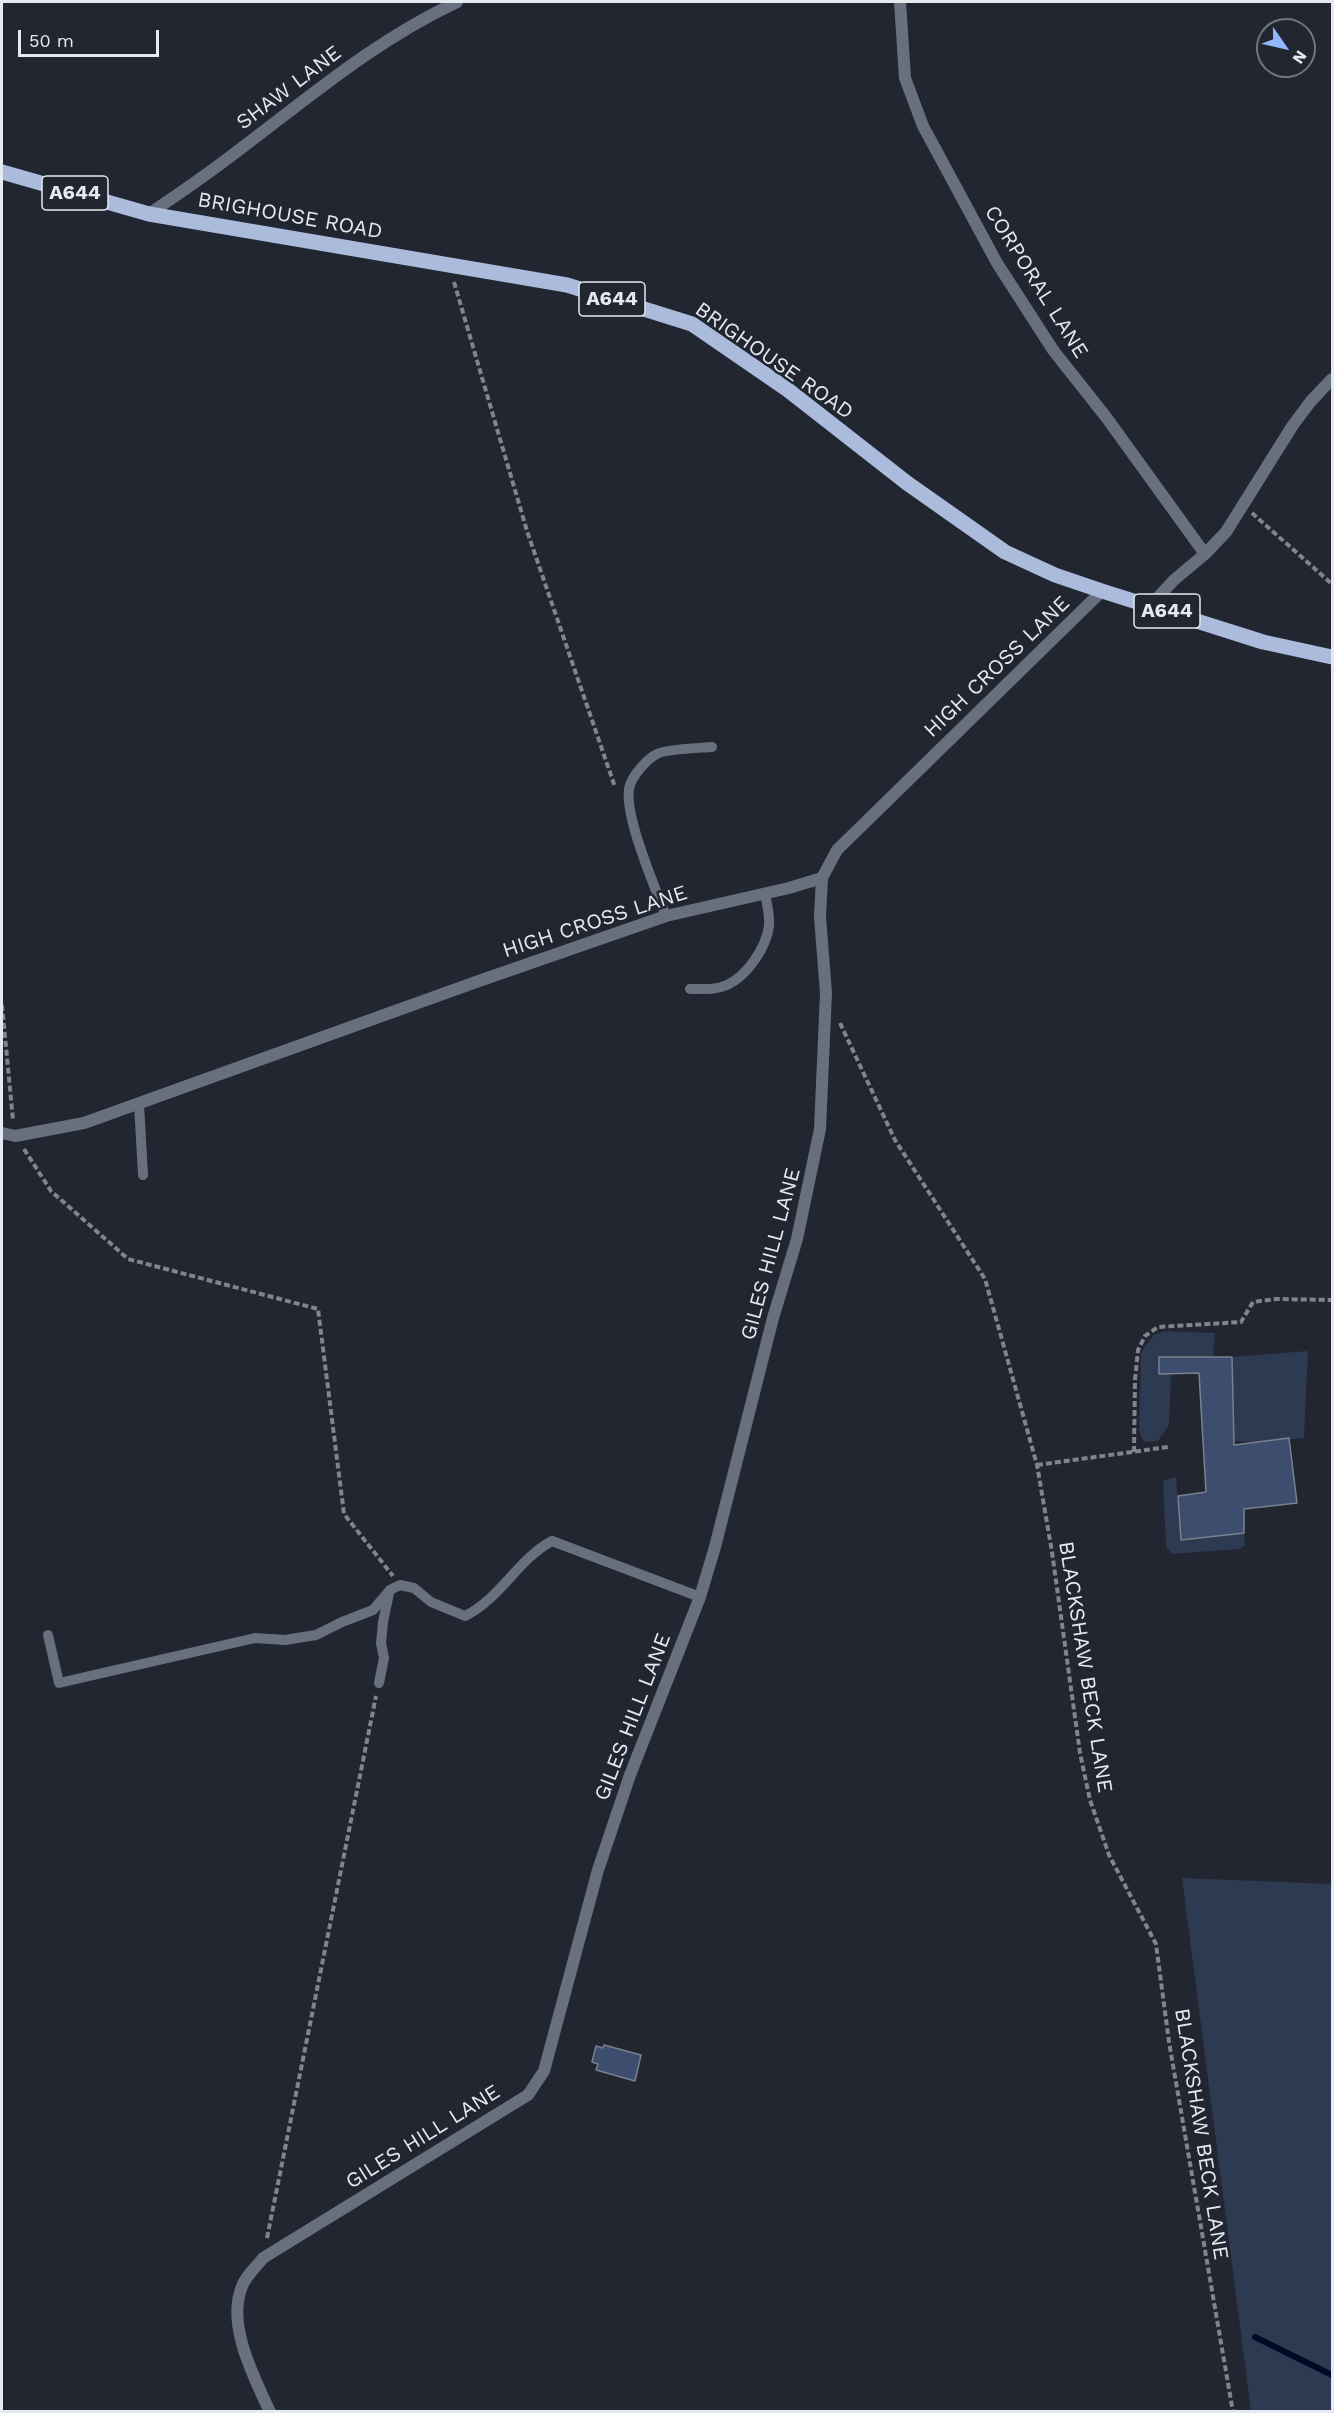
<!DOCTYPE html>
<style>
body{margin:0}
#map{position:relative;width:1334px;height:2413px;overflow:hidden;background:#212631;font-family:"Work Sans",sans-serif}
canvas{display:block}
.frame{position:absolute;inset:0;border:3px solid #e5e9f0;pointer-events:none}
.north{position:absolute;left:1256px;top:18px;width:60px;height:60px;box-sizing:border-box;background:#212631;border:2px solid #6f747d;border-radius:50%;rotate:124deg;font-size:16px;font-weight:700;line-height:24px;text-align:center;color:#e5e9f0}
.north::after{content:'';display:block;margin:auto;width:21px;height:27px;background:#93b7fd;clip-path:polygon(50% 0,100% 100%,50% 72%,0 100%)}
.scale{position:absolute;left:18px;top:30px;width:141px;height:27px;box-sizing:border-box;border:3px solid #e5e9f0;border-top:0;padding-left:8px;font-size:18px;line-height:21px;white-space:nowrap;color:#e5e9f0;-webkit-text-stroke:4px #212631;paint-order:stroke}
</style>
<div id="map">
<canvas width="1334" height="2413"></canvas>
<div class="frame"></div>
<div class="north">N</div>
<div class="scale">50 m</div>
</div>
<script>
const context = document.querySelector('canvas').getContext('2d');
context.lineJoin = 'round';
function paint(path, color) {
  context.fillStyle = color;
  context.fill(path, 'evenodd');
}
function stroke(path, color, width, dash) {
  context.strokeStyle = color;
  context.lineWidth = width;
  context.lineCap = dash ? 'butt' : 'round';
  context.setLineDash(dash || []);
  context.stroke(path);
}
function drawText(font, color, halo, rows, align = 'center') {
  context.font = font + ' "Work Sans",sans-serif';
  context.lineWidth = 5;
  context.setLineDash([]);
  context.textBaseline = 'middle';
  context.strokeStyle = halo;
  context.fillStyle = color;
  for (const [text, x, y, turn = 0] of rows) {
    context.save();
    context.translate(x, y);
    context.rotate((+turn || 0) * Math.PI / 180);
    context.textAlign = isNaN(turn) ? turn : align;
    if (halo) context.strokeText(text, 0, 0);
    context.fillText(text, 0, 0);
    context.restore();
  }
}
paint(new Path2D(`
 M1165,1331l50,2 -2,24h-54v17h12l-2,51 -11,16 -14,1 -5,-11 2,-79 13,-17z
 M1308,1351l-4,87 -48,4 -22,-1 -2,-84z
 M1176,1477l5,63 63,-7 1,12 -6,4 -67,5 -6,-7 -3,-66z
 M1182,1878l150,6v527h-81z`), '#2e3a51');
stroke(new Path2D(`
 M1255,2337l77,38`), '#010924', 6);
const building = new Path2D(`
 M1159,1357h73l2,88 55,-7 8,65 -53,6v24l-63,7 -3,-44 28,-4 -7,-119 -40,1z
 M604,2045l37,10 -6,26 -39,-11 2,-6 -6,-2 4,-16 7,2z`);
paint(building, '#3c4d6e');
stroke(building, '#7a818e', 1.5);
stroke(new Path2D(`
 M454,282l73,249 88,256
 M1252,513l80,71
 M2,1005l11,115
 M840,1023l55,117 90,139 52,186 15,87 28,201 10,47 19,55 47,89 13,98 64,370
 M24,1149l27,42 77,68 190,50 26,205 49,62
 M1134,1452l1,-72 3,-30 7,-14 13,-9 83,-5 12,-20 23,-3 56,1
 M1037,1465l131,-18
 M267,2238l109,-542`), '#7f848d', 4, [6, 3]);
stroke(new Path2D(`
 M666,916c-10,-26 -45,-107 -36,-131 3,-10 18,-27 27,-31 8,-5 43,-6 55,-7
 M690,989c13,0 26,1 37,-4 20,-9 39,-37 42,-59 1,-11 -2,-22 -4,-32
 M139,1104l4,71
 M48,1635l11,48 196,-45 30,2 31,-5 26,-13 31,-12 17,-20 10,-5 14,3 17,14 34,14c35,-17 53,-57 87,-75l148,56
 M379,1683l5,-25 -3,-15 2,-21 6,-29`), '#687080', 10);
stroke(new Path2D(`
 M900,2l5,76 18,48 74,137 56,87 53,67 99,137
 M149,214c28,-19 56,-38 82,-58 75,-56 141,-114 226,-154
 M1150,606l24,-26 31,-26 21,-22 67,-107 18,-24 21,-22
 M2,1133l13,3 69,-13 392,-141 190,-66 123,-28 33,-10`), '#687080', 12);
stroke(new Path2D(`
 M270,2412c-16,-35 -45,-89 -27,-128 4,-9 14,-18 20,-26l265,-163 16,-24 54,-201 32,-95 70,-178 15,-50 58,-229 24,-79 23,-110 6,-136 -6,-76 2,-39 15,-28 265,-259`), '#687080', 12);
stroke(new Path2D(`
 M2,172l147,42 418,71 125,39 96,66 119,93 98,69 50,23 47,16 161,51 69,15`), '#aabbdc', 15);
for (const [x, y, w] of [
 [75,193,66],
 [612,299,66],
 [1167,611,66]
]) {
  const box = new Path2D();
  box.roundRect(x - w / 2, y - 17, w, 34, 4.5);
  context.fillStyle = '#212631';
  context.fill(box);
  stroke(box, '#e5e9f0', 1.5);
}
drawText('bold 20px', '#e5e9f0', null, [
 ["A644",75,193],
 ["A644",612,299],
 ["A644",1167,611]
]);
drawText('21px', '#e5e9f0', '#212631', [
 ["SHAW LANE",289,88,-37],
 ["BRIGHOUSE ROAD",290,216,10],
 ["CORPORAL LANE",1036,282,58],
 ["BRIGHOUSE ROAD",774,361,35],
 ["HIGH CROSS LANE",997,667,-44],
 ["HIGH CROSS LANE",595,922,-18],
 ["GILES HILL LANE",771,1254,-75],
 ["BLACKSHAW BECK LANE",1085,1667,81],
 ["GILES HILL LANE",633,1717,-69],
 ["BLACKSHAW BECK LANE",1201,2134,81],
 ["GILES HILL LANE",423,2137,-32]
]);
</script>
